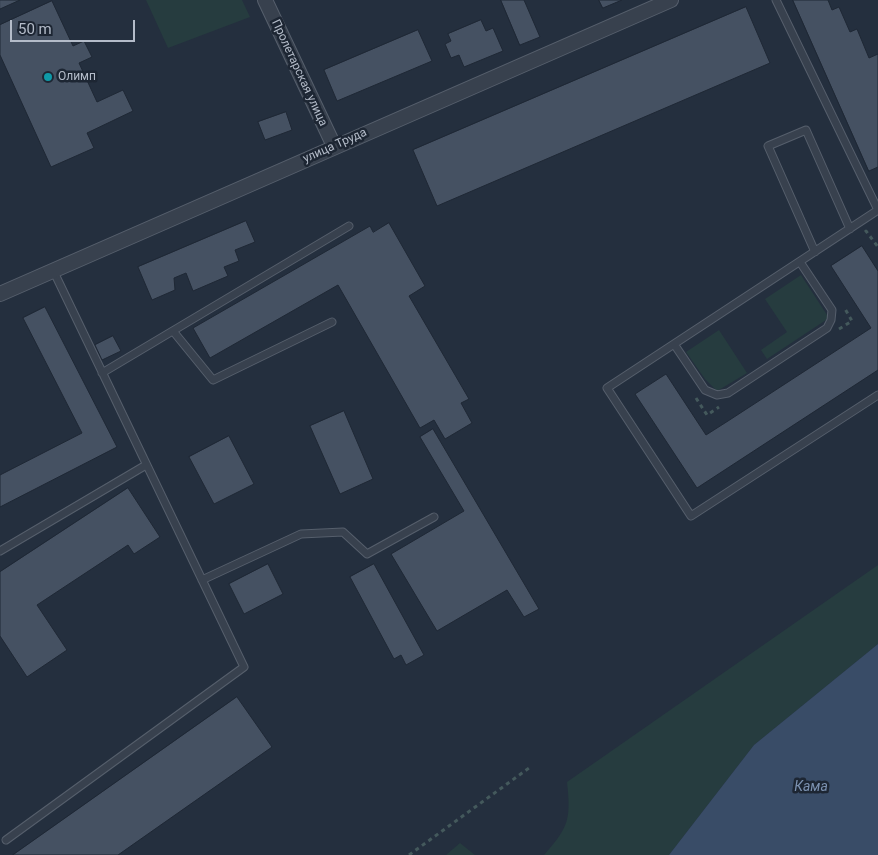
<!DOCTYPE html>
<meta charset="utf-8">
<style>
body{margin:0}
#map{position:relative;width:878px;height:855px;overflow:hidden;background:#242f3e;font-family:Roboto,sans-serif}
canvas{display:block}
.scale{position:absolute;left:10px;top:20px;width:125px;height:22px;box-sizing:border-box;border:2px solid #b4bcc9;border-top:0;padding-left:6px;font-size:15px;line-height:18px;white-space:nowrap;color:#b4bcc9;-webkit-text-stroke:4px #1d2633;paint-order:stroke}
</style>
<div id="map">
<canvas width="878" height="855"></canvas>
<div class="scale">50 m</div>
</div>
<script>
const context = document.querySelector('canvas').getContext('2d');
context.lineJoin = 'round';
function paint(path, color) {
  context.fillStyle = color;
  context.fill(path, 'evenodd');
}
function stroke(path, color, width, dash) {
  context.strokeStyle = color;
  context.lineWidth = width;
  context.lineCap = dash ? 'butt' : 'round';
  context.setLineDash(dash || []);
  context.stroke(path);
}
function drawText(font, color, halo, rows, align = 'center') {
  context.font = font + ' Roboto,sans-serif';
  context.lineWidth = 5;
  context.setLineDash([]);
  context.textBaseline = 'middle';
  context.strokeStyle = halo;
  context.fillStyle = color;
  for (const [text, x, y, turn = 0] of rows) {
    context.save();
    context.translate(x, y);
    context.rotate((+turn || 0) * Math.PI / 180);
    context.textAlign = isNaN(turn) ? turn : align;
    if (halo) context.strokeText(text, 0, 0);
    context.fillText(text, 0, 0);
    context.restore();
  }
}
paint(new Path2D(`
 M146,0h96l8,17 -82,31z
 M801,275l28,43 -62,41 -6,-9 26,-18 -22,-33z
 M719,330l28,43 -30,18 -12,-12 -19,-27z
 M878,565v79l-124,101 -85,110h-125c25,-28 27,-36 23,-73z
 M460,843l15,12h-29z`), '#263c3f');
paint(new Path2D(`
 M878,644v211h-209l85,-110z`), '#394c67');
const building = new Path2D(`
 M0,0h20l-20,9z
 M501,0h23l16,37 -20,8z
 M599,0h23l-19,8z
 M793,0h35l4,10 7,-3 11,25 7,-3 12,29 9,-4v113l-9,4z
 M52,1l21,45 11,-5 8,16 -13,6 18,39 26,-12 10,21 -46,22 7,15 -43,19 -51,-112v-30z
 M746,7l24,56 -333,143 -24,-56z
 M481,20l5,11 7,-3 10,23 -39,16 -5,-12 -8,3 -6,-14 6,-3 -3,-7z
 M418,30l14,31 -95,40 -13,-31z
 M286,112l6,18 -27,10 -7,-18z
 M246,221l9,21 -20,8 4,11 -15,6 4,9 -35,15 -7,-18 -12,5 1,12 -23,10 -14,-33z
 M389,223l36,63 -16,10 60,103 -8,4 11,20 -27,16 -11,-19 -14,8 -82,-143 -128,73 -17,-30 177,-102 3,6z
 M862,246l16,25v99l-181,118 -62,-94 31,-20 40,61 22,-14 143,-93 -40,-62z
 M45,307l72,140 -117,60v-32l82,-42 -59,-115z
 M113,336l8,15 -19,9 -7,-15z
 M344,411l29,68 -33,15 -30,-68z
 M433,429l106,180 -15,8 -17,-27 -70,41 -46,-77 73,-43 -44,-74z
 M229,436l25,48 -40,20 -25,-47z
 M128,488l32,49 -26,17 -6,-9 -91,60 30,45 -40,27 -27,-41v-64z
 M268,564l15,30 -39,20 -15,-30z
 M374,564l50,91 -18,10 -5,-10 -7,4 -44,-82z
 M237,697l35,50 -154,108h-105z`);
paint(building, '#455162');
stroke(building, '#1f2835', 1);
const service = new Path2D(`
 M776,0l102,210
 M878,210l-271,178 84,128 187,-121
 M815,252l-47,-106 38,-16 44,99
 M173,331l40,49 119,-58
 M674,344l31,46 12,5 11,-2 99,-65 4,-8 1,-10 -32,-48
 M102,373l247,-147
 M0,551l146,-86
 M202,580l99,-46 42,-2 24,22 67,-37
 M6,840l238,-173 -191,-397`);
const minor = new Path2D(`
 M265,0l69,146
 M0,294l671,-294`);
stroke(service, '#565f6c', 9);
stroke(minor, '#565f6c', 16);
stroke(new Path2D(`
 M865,232l1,-1 12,16
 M839,329l13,-8 -8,-14
 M696,398l11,17 12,-8
 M409,855l120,-87`), '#44595c', 3, [4, 4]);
stroke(service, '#38414e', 7);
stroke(minor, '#38414e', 14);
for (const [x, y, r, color] of [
 [48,77,5,"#0f9aa8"]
]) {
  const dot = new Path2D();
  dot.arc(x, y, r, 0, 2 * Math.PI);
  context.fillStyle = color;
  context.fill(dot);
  stroke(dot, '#1d2633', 2);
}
drawText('12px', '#b4bcc9', '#1d2633', [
 ["Пролетарская улица",299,73,65],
 ["улица Труда",335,146,-24]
]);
drawText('12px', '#b4bcc9', '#1d2633', [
 ["Олимп",58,77]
], 'left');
drawText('italic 14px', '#7c92b1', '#1d2633', [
 ["Кама",811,787]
]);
</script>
